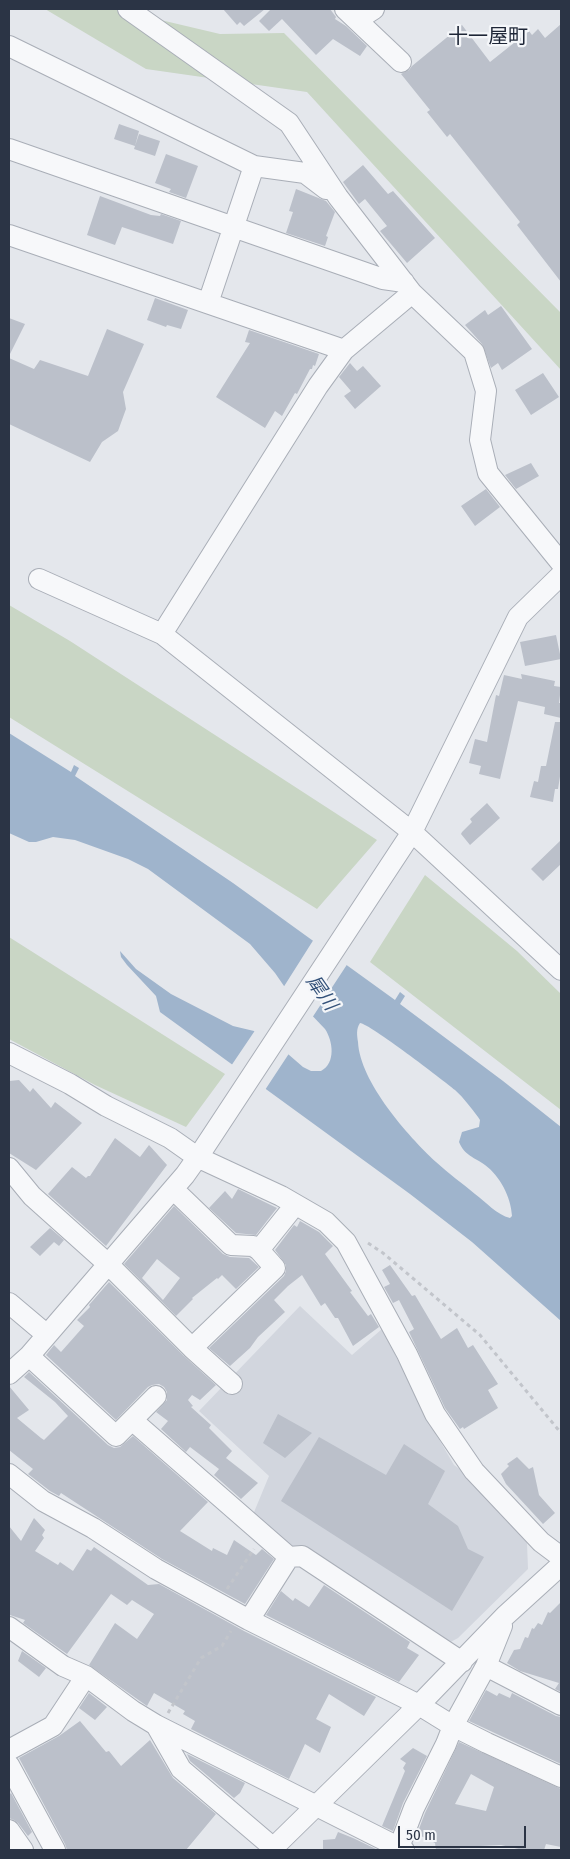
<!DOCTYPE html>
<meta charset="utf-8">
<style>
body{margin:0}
#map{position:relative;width:570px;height:1859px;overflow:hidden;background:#e4e7ec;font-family:"Fira Sans Condensed",sans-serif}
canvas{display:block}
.frame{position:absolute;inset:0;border:10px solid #2b3445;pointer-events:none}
.scale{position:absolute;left:398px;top:1826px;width:128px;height:22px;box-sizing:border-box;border:2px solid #2b3445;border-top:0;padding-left:6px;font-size:15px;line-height:18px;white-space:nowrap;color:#2b3445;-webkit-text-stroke:4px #f4f6f9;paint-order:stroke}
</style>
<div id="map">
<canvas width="570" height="1859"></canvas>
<div class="frame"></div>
<div class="scale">50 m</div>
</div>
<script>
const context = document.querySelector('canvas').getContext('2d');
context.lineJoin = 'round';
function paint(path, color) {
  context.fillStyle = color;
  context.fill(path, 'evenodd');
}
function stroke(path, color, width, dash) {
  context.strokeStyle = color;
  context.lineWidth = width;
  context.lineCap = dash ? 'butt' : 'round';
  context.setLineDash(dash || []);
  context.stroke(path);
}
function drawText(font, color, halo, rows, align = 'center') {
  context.font = font + ' "Fira Sans Condensed","Noto Sans JP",sans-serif';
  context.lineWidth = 4.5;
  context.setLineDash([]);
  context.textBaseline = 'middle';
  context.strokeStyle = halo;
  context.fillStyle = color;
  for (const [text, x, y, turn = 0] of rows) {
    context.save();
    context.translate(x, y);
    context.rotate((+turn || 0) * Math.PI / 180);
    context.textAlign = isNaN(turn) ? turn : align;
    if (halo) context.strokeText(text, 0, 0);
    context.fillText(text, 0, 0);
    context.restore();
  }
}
paint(new Path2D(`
 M300,1306l52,49 30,-26 51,100 21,36 35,25 38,53 1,26 -70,69 -13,7 -155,-95 -38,-33 17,-41 -70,-65z`), '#d2d6de');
paint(new Path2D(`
 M45,9h69l106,25 64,-1 277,280v57l-254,-278 -161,-23z
 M9,605l61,36 307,199 -60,69 -308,-192z
 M425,875l92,76 44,43v116l-191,-148z
 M9,937l216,137 -39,53 -91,-42 -86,-46z`), '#c9d6c5');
paint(new Path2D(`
 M9,733l62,39 3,-7 5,3 -4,8 158,107 162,117 5,-8 5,4 -5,8 103,77 58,46v194l-89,-79 -62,-48 -250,-182 -4,-16 -29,-31 -6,-8 -1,-6 16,18 35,25 62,32 21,5 34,23 15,13 8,4h10c15,-8 12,-30 4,-42l-41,-43 -9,-13 -25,-29 -102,-75 -20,-10 -53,-19 -22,-3 -17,5h-7l-20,-9zM360,1023c10,1 83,57 95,67 9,8 16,18 23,27l2,3 -1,7 -17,5 -3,10c6,14 15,15 26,23 15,11 26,32 27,51l-2,2c-13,-3 -24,-16 -35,-24 -13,-11 -26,-20 -39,-32 -28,-26 -76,-80 -78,-120 -1,-7 -2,-13 2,-19z`), '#9fb4cc');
paint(new Path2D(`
 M314,939l34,24 -36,55 -29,-30z
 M256,1029l34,23 -25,38 -34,-24z`), '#e4e7ec');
paint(new Path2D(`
 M223,9h42l-21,17 -4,-4 -3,3z
 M271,9h59l6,8 -1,2 11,7 21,20 -7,10 -27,-17 -17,16 -34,-36 -13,12 -10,-10z
 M561,24v258l-44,-57 3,-3 -70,-88 -3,3 -20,-25 3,-2 -29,-36 8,-4 3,-4 50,-41 28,37 39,-31 3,4 6,-6 7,9z
 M119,124l20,7 -4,15 -21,-7z
 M139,134l21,7 -5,15 -21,-7z
 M166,154l32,12 -12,32 -17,-6 2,-3 -16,-6z
 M363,165l25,29 5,-3 42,47 -28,25 -27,-32 7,-5 -22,-27 -6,5 -16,-22z
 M296,189l30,12 9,11 -9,24 2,1 -3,9 -39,-13 7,-21 -4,-1z
 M100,196l51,19 9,1 1,-2 20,7 -8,23 -51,-17 -7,18 -28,-10z
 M155,298l33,12 -7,19 -14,-4 -1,2 -19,-7z
 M501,306l31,43 -30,21 -4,-7 -7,5 -9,-24 -17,-19 20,-15 3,5z
 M9,318l16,6 -16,32z
 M107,329l37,15 -21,48 3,17 -8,22 -16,11 -12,20 -81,-38v-66l25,11 6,-9 48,16z
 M249,330l70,24 -4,12 -2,-1 -1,4h-2l-13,25 -2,-1 -13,23 -7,-5 -10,17 -49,-31 34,-54 -5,-1z
 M350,363l7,8 6,-5 18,20 -26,23 -11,-13 7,-5 -12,-14z
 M543,373l16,24 -28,18 -16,-25z
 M531,463l8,13 -23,13 -11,-14z
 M486,489l14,18 -25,19 -14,-20z
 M556,635l5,24 -36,7 -5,-24z
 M521,674l34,7 -1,5 7,1 -2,16h2v15l-17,-4 1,-7 -27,-6 -18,78 -21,-5 2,-8 -12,-3 6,-24 12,3 9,-47 3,1 5,-21 18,4z
 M555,722h6v48l-3,19h-3l-2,13 -23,-5 4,-16 4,1 3,-16h5z
 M487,803l13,15 -30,27 -9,-11 1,-2 10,-10 -2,-3z
 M561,840v24l-18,17 -12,-12z
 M19,1080l11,12 3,-4 18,20 4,-6 27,21 -46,47 -27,-17v-72z
 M115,1138l25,19 9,-12 18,20 -61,81 -58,-52 24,-27 14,11 2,-2h2z
 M238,1189l39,19 -21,27 -20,-2 -27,-25 16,-17 7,8z
 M174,1206l49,48 7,3 19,1 10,9 -23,22 -14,-14 -4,4 -1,-1 -25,20 1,1 -17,17 -52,-52zM157,1259l23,19 -17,22 -21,-22z
 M300,1221l19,11 14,14 -8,8 27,37 -2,1 18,24 3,-2 8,13 -26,19 -15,-28h-3l-10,-15 -4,3 -19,-31 -14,11 -14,14 11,12 -27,25 -8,11 -20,18 -21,-18 75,-72 2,-5v-6l-11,-15 19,-25 3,2z
 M50,1228l14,12 -5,6 -5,-4 -14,14 -10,-9z
 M390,1265l22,31 3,-1 26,44 16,-11 11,20 5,-3 25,39 -10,6 10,18 -34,21 -1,-2 -3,2 -15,-21 -36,-76 5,-3 -15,-29 -6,3 -9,-16 6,-3 -8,-14z
 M109,1282l75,74 32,29 -16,15 -8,-5 -4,5 5,6 -2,1 20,18 -2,3 23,23 -6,7 32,25 -17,16 -27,-24 5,-6 -29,-22 -4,5 -25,-23 7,-8 -12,-9 11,-12v-8l-3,-5 -5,-3 -7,1 -4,2 -32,33 -70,-65 8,-10 7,7 23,-26 -7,-6 13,-13 -1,-2z
 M29,1372l79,73 6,3 6,-1 13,-11 75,66 -28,29 32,20 1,-3 14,7 7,-15 22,15 6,-6 12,10 -29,45 -83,-45 -101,-66 -2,3 -9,-5 -22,-17 5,-5 -24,-19v-64l20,24 -12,8 24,20 3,2 24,-24 -13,-14 -31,-25z
 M278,1414l34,19 -27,25 -22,-15z
 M319,1437l67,38 18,-31 41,27 -17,33 30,22 10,23 16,8 -32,54 -171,-110z
 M517,1457l12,12 4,-2 6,28 16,18 -12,11 -37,-40 -5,-10 8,-8 -2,-2z
 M34,1518l11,12 -3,5 2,3 -9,13 23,14 2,-3 13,9 14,-22 4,2 3,-4 54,38 11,-1 85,47 132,66 -12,19 -35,-22 -13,25 15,8 -11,26 -15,-9 -16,35 -98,-50 4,-8 -12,-7 2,-3 -31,-18 -7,13 -58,-41 26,-42 22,16 17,-25 -22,-14 -5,5 -16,-11 -44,60 -44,-31 2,-3 -15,-5 -1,-4v-85l12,15z
 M324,1585l86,57 -3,6 12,7 -20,27 -133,-67 15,-24 12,10 2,-3 14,9z
 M561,1602v90l-6,-3 4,-6 -39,-12 -13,-8 7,-13 6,-1 5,-12 3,1 4,-10 2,1 4,-6 4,2 6,-13 2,1z
 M22,1651l24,17 -7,9 -21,-16z
 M486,1690l11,6 2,-3 11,5 2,-5 44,23 5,1v47l-92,-43z
 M89,1693l18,14 -12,13 -16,-12z
 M80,1721l26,31 3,-1 12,15 29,-26 23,38 43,36 -30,36h-119l-2,-6 -46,-86 40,-22z
 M459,1742l102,47v58l-15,-3 -2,6h-21l-22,-5 -41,2v3h-24l-1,-7 -18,-9 8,-21zM471,1774l23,13 -8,24 -31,-7z
 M413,1748l14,8 -24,47 -10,28 -11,-5 23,-55 -2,-3 3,-5 -6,-4z
 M187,1754l58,29 -5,10 -6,5 -44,-37z
 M11,1793l21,39 -4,4 -10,-13 -4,-3 -5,-2v-23z
 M338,1832l15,6 25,12h-55v-10l12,-1z`), '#bbc0ca');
const minor = new Path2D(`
 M128,9l161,114 49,74 74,96 62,59 12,39 -6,49 8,33 73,90
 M345,9l56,53
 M357,20l17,-11
 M9,46l245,120 51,7 21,16
 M9,149l374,130 21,3
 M9,235l335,115
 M208,303l46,-137
 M39,579l123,55 250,198 149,138
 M162,634l156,-248 26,-36 68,-57
 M9,1053l61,31 36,22 64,32 27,19 84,39 45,26 20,20 61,112 28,60 39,57 67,71 20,15
 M9,1168l23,28 76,68 84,84 40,36
 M173,1189l58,56 22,1 6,4
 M9,1303l38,32
 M192,1348l83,-80 -16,-18 36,-45
 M29,1356l87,80 40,-40
 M9,1374l20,-18 156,-181 17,-24 210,-319 106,-215 43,-42
 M132,1420l157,137
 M9,1474l34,27 50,27 63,41 93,51 170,85 34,21 34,17 74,34
 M249,1620l40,-63 13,-1 160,106
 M9,1627l54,39 23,10 47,35 23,14 248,125
 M486,1666l75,39
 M156,1725l25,44 95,81
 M9,1750l44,-24 33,-50
 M9,1765l46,85
 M9,1830l14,20
 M271,1850l148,-145 86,-89 56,-51
 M398,1850l16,-42 32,-64 7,-18 33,-60 16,-40`);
stroke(minor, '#a9aeb7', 22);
stroke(new Path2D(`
 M368,1243l15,10 97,82 81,98
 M227,1589l27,-40
 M168,1713l33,-55 21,-12 9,-15`), '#c2c5cb', 3, [4, 4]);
stroke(minor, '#f7f8fa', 20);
drawText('italic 19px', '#34527a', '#f4f6f9', [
 ["犀川",321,993,55]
]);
drawText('20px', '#1d2536', '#f4f6f9', [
 ["十一屋町",488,37]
]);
</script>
